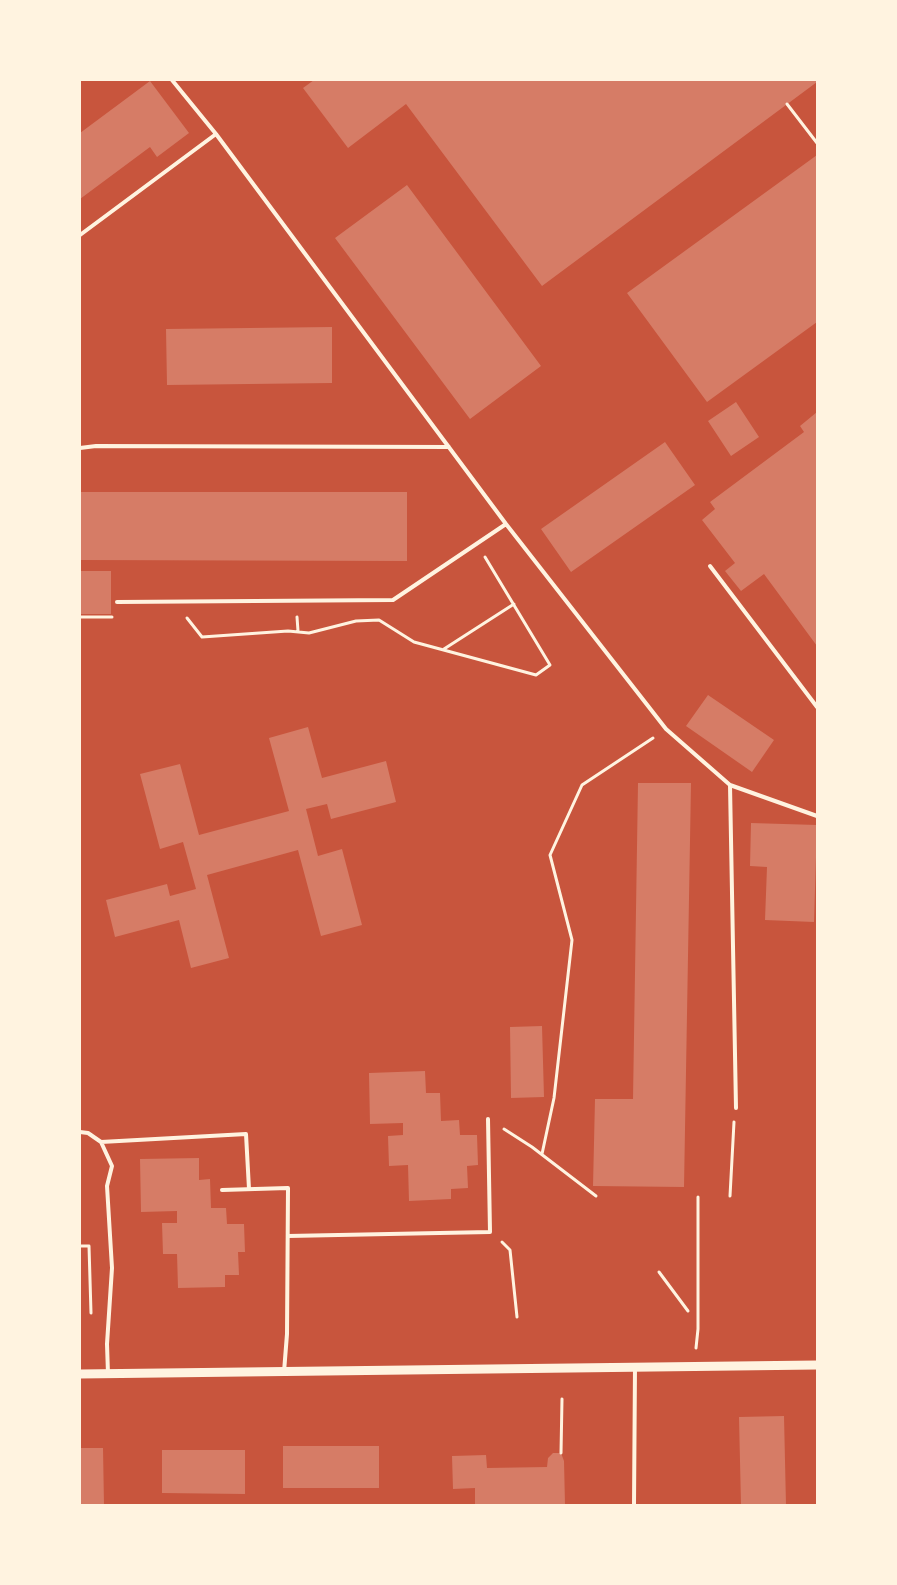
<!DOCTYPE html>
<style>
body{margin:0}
#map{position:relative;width:897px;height:1585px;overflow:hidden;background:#c8553d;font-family:"PT Sans Narrow",sans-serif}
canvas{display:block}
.frame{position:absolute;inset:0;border:81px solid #fff3e0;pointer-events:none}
</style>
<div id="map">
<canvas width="897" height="1585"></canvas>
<div class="frame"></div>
</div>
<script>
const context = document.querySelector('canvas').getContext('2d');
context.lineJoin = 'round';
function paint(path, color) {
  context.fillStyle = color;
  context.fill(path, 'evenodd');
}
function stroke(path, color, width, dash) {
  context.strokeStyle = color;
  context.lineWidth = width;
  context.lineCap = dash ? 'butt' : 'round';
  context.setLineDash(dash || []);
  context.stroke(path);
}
paint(new Path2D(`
 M314,80h503v2l-275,204 -136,-182 -58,44 -45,-60z
 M150,81l39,52 -32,24 -7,-10 -70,52v-66z
 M817,155v167l-110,80 -80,-109z
 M407,185l134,181 -71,53 -135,-181z
 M332,327v56l-165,2 -1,-56z
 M736,402l23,35 -28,19 -23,-35z
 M817,412v234l-53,-72 -23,17 -16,-20 10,-8 -33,-43 13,-11 -5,-7 94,-70 -4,-6z
 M665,442l30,43 -124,87 -30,-43z
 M80,492h327v69l-327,-1z
 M80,571h31v43h-31z
 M708,695l66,45 -22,32 -66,-46z
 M308,727l14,51 64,-17 10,41 -65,17 -4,-15 -21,5 12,47 24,-7 20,76 -41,11 -23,-86 -91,25 22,83 -38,10 -12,-48 -64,17 -9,-37 61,-16 3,12 26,-7 -13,-47 -23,7 -20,-75 40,-10 19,71 90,-24 -20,-73z
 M638,783h53l-7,404 -91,-1 2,-87h38z
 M751,823l66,2 -3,97 -49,-2 2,-53 -17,-1z
 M542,1026l2,71 -33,1 -1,-71z
 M425,1071l1,22h14l1,28 18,-1 1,15h17l1,30 -11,1 1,22 -17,1v10l-42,2 -1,-36 -19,1 -1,-30 15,-1v-12l-33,1 -1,-51z
 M199,1158v22l11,-1 1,29h15l1,16h17l1,28h-7l1,23h-14v12l-47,1 -1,-34h-14l-1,-31h15v-12l-36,1 -1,-53z
 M784,1416l2,89h-45l-2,-88z
 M283,1446h96v42h-96z
 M80,1448h23l1,57h-24z
 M162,1450h83v44l-83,-1z
 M553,1453h8l3,8 1,44h-90v-17l-22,1 -1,-33 34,-1 1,13 60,-1 1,-9z`), '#d67c66');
stroke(new Path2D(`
 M787,104l30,39
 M80,617h32
 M297,617l1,14
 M187,618l15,19 86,-6 21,2 47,-12 23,-1 35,22 122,33 14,-10 -65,-108
 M444,649l70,-45
 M504,1129l28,18 64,49
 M542,1154l12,-56 18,-158 -22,-85 32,-70 71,-47
 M730,1196l4,-74
 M502,1242l8,8 7,67
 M80,1246h9l2,67
 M659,1272l29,39
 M696,1348l2,-19v-132
 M561,1453l1,-54`), '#fff3e0', 3);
stroke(new Path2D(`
 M172,80l44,54 290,390 160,205 64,56 6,323
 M80,235l136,-101
 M80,448l16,-2 353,1
 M710,566l107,141
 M117,602l276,-2 113,-76
 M730,785l87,31
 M80,1132l8,1 13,9 11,24 -5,20 5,82 -5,76 1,30
 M101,1142l145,-8 3,55
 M222,1190l66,-2 -1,146 -3,38
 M288,1236l202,-4 -2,-113
 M634,1505l1,-138`), '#fff3e0', 4);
stroke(new Path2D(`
 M80,1374l737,-9`), '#fff3e0', 9);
</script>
